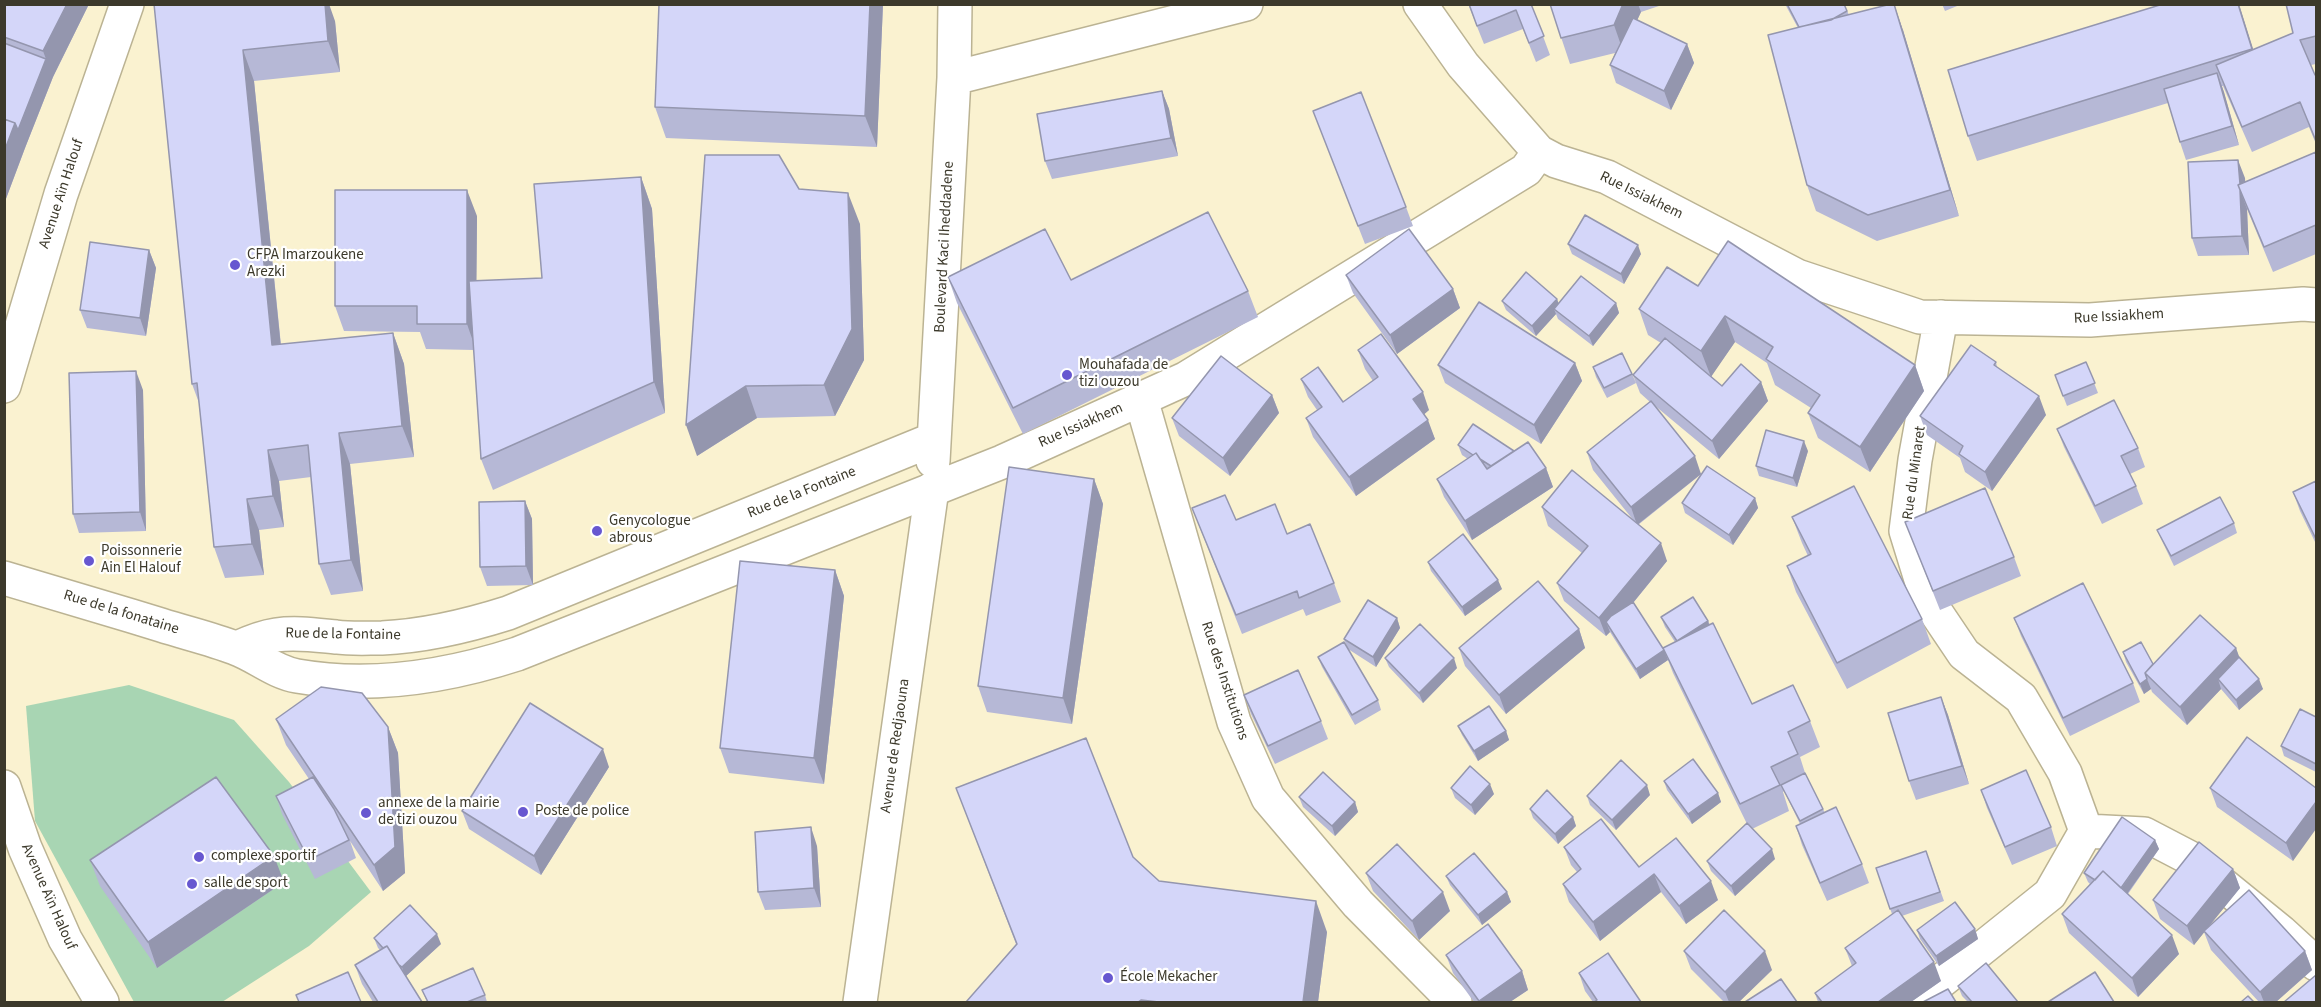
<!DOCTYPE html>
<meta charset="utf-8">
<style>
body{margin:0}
#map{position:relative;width:2321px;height:1007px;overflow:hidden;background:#faf2d0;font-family:"Source Sans 3",sans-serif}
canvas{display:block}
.frame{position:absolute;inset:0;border:6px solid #3c392b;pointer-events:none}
</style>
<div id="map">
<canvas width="2321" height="1007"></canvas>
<div class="frame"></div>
</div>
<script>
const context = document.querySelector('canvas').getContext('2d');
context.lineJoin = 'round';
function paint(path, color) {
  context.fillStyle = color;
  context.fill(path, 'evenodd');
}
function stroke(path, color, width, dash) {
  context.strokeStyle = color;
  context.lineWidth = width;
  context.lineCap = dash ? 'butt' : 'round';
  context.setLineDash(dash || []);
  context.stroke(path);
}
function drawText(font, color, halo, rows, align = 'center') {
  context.font = font + ' "Source Sans 3",sans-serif';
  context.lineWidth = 4.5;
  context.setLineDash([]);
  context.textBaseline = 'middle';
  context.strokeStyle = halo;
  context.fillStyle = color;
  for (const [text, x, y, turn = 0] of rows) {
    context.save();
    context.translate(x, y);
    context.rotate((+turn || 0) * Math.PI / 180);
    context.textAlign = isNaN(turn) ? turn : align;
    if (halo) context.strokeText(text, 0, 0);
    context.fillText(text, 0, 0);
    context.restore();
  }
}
paint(new Path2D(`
 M129,685l105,35 55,62 82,110 -62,54 -87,56h-88l-99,-181 -9,-115z`), '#a8d5b3');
const street = new Path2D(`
 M1420,4l43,61 76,87
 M954,78l292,-74
 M4,386l57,-192 66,-190
 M1141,399l93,323 34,76 90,106 97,98
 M933,461l21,-383 1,-74
 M4,578c53,16 105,31 157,47 25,8 51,14 74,23 22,8 39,24 62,28 75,13 149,1 220,-22l485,-192 183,-83 341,-209 13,-18 17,9 51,16 190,99 123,41 170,3 213,-16 13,1
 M237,648c13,-6 25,-11 39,-13 20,-3 40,0 60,2 15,2 31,1 46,1 44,-2 85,-12 126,-25l426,-174
 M4,787l21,61 40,91 37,63
 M2086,831l58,3 46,24 91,74 35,32
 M1915,1002l135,-108 36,-63 -21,-58 -44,-75 -57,-44 -37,-55 -21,-68 9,-71 26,-143`);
const secondary = new Path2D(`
 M860,1002l72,-513`);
stroke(street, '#bbb393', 36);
stroke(secondary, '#bbb393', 36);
stroke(street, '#fff', 33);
stroke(secondary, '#fff', 33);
paint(new Path2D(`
 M4,4h85l-36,73 -28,71 -21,56z
 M154,4l181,17 5,51 -86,9 27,264 112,-12 11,31 10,93 -64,7 13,127 -32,4 -12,-31 -8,-87 -32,4 5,46 -25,3 5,45 -39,3 -11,-31 -15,-144 -7,-19z
 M883,4l-6,143 -211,-9 -11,-31z
 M1468,4h63l19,51 -14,7 -13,-33 -39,15z
 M1550,4h115l-24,8 -4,8 50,24 7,19 -23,47 -55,-27 -6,-18 5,-12 -45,11z
 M1785,4h59l5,11 54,15 56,186 -82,25 -61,-30 -9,-26 -9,-157z
 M1942,4h20l-17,7z
 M2163,4l91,46 39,-17 23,-29v60l-5,1 4,10 1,-1v70l-7,-17 -57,25 -29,-66h-1l17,59 -53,15 -6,-18 -12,-39 -191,58 -9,-25z
 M1162,91l7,18 9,47 -126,23 -7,-18z
 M1313,111l93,96 7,19 -48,18z
 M2316,152v102l-43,18 -26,-63 2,46 -51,1 -6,-18 53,-60v4z
 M641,177l11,32 13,204 -172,77 -12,-31 -7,-109 -48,-1 -6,-17 -76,-1 -9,-25 142,-90 -1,65 66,-3z
 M799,189l61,35 4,136 -29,56 -78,2 -60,38z
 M1568,244l73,10 -17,30 -52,-30z
 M149,250l7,18 -10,68 -59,-8 -7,-18z
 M1346,275l107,14 7,19 -63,46 -44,-61z
 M948,277l123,3 177,11 10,26 -235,117 -66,-131z
 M1698,286l217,79 9,26 -54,81 -52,-34 -10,-25 3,-5 -36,-23 -8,-22 -32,-21 -24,34 11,10 39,-4 7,19 -49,58 -65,-54 47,69 54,24 3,10 -25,37 -48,-32 -3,-10 18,-28 -62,50 29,36 -34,42 31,47 11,-8 -10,-15 -4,-10 47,4 44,83 58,17 10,26 -20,10 6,19 19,37 37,51 7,19 -42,18 -25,-56 -6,-19 4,-2 -16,-33 -1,1 6,19 -37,18 23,30 -40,37 -24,-25 -4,-10 40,-37 -74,-151 -5,-13 -28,19 -30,-47 -4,4 -42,-35 -7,-18 25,-30 -34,-27 -6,-19 92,14 -41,-51 -6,-18 63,-50 -10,-9 -7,-18 28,-32 -13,-8 -9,-26z
 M1557,299l2,5 57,-1 3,10 -26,33 -35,-27 -2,-5 -20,22 -30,-26 -4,-9z
 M1358,350l71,60 -5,4 11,25 -79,57 -43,-59 -7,-19 11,-8 -9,-13 -7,-18 42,23 30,-21 -8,-12z
 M1996,362l1,5 49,48 -54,76 -27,-19 -5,-14 -33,-23 -7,-19z
 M2086,362l12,31 -31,13 -12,-31z
 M1575,363l7,18 -41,63 -96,-61 -7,-18z
 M1593,367l39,7 4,9 -29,15 -11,-21z
 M143,390l3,141 -67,2 -6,-19z
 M1272,395l7,18 -49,63 -51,-40 -7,-18z
 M2057,429l81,19 7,19 -15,7 6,12 7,18 -41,20 -38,-77z
 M1458,445l56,6 32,17 7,19 -81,53 -28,-43 -7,-18 31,-20 -6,-4z
 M1808,451l-11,36 -38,-11 -3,-10z
 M1094,479l9,25 -31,220 -85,-12 -9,-26z
 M2316,481v63l-16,-33 -7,-19z
 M525,501l7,18 1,66 -46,1 -7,-19z
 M1192,508l95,26 47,49 7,19 -35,14 -3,-7 -61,25z
 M1792,517l130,102 9,25 -84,45 -51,-97 -9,-26 21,-10 -6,-13z
 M1905,522l109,35 7,19 -81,34z
 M2234,523l3,10 -63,33 -13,-27 -4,-9z
 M1428,562l74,27 -37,27 -34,-45z
 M835,570l9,26 -20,188 -95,-11 -9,-25z
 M1397,618l3,10 -24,39 -28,-18 30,51 3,10 -26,15 -33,-58 -4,-10 29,-10 -3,-8z
 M2014,618l119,65 7,19 -70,34 -49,-100z
 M1579,629l6,19 -79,66 -41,-48 -6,-18z
 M2236,648l3,10 24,31 -24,21 -18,-21 -34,36 -35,-33 -1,-3 -7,5 -18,-32 -3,-10 30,12z
 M1385,658l72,10 -34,35 -34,-36z
 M1244,695l77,26 7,18 -53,25 -24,-50z
 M1941,697l7,18 21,69 -53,16 -7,-19z
 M2316,717v55l-32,-16 -3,-10z
 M276,719l112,8 10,26 7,120 -22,18 -33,-50 6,17 -41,21 -33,-65 -6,-18 33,-17 -23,-34z
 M1458,726l48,5 3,9 -31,21 -16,-26z
 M609,767l-68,108 -72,-46 -7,-18z
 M1664,781l54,12 3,9 -29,22 -25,-34z
 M956,788l177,69 26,24 168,51 -9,70h-352l50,-58z
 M1451,788l43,6 -19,21 -20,-17z
 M2210,788h106l-23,73 -76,-54z
 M1981,790l70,37 6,19 -45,19 -25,-57z
 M1650,795l-34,35 -26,-25 -3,-9z
 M1299,797l56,5 3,10 -23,24 -32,-29z
 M1530,809l43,8 3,9 -18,18 -25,-26z
 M2155,840l4,9 -31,45 51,60 -41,43 -69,-64 -7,-19 28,-30 -2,-2 -4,-9z
 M817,846l4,61 -56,3 -7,-18z
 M1564,847l75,20 79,33 -32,24 -25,-32 -61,49 -31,-39 -6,-18 14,-12 -6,-7z
 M1926,851l18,50 -42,15 39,65 -30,21h-93l-3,-9 37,-27 -7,-18 47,-34 -16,-46z
 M90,860l194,22 -127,86 -57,-82z
 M2233,869l7,19 -33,40 98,23 7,19 -36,32h-17l-48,-52 -7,-18 -10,13 -34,-26 -7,-19z
 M1366,873l84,38 -31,29 -46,-49z
 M1446,876l61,16 4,10 -29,23 -32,-40z
 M1975,929l3,10 -39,27 -19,-27 -3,-9z
 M374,938l67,6 -35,32 16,26h-49l-11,-18 -7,-19 25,-15 -2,-2z
 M1684,951l88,19 -33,32h-15l-33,-33z
 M1446,955l76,16 6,19 -18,12h-36l-21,-29z
 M1579,973l62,29h-48l-8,-11z
 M1958,986l60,16h-50l-6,-6z
 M422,990l63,5 2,7h-60z`), '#b6b8d6');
paint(new Path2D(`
 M67,4h22l-36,73 -28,71 -21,56v-52l11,-29 31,-64 -3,-8z
 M325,4h4l6,17 5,51 -12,-31z
 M870,4h13l-6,143 -12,-31z
 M1623,4h15l3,8 -18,39 -9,-26z
 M1894,4l9,26 56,186 -9,-26z
 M2238,4h1l22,70 -9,-25z
 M1687,44l7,19 -23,47 -7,-19z
 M243,50l11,31 30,296 -12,-32z
 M2217,73l7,19 15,53 -7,-19z
 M1162,91l7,18 9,47 -7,-18z
 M2238,160l7,18 2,28 -7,-16z
 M641,177l11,32 13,204 -11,-31z
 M467,190l10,26 -1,134 -9,-26z
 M2240,190l7,19 2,46 -7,-19z
 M848,193l12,31 4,136 -29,56 -11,-31z
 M1638,245l3,9 -17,30 -3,-10z
 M149,250l7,18 -10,68 -6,-18z
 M1453,289l7,19 -63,46 -7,-19z
 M1557,299l3,9 -6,1 2,5 -20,22 -4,-10z
 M1616,303l3,10 -26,33 -4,-10z
 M1725,316l10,26 -24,35 -10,-26z
 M393,333l11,31 10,93 -12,-31z
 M1575,363l7,18 -41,63 -7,-19z
 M1915,365l9,26 -54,81 -10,-25z
 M136,371l7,19 3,141 -6,-19z
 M1761,382l7,19 -49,58 -7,-18z
 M746,386l11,32 -60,38 -11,-31z
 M1423,392l6,18 -9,8 -7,-19z
 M1272,395l7,18 -49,63 -7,-18z
 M2039,396l7,19 -54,76 -7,-19z
 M1428,420l7,19 -79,57 -7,-19z
 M339,433l11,31 13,127 -12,-31z
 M1804,441l4,10 -11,36 -4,-9z
 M268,450l11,31 5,46 -11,-31z
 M1695,456l6,18 -64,51 -6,-18z
 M1546,468l7,19 -81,53 -7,-19z
 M1094,479l9,25 -31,220 -9,-26z
 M1755,498l3,10 -25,37 -4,-10z
 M247,499l12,31 5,45 -12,-31z
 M525,501l7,18 1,66 -7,-19z
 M1661,543l6,18 -56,69 -5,-8 4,10 -4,4 -7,-18z
 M835,570l9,26 -20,188 -10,-26z
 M1498,580l4,9 -37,27 -3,-9z
 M1397,618l3,10 -24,39 -3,-10z
 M1708,621l3,10 -34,10z
 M1579,629l6,19 -79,66 -7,-19z
 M2236,648l7,19 -25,12 3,10 -34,36 -7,-18z
 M1664,650l4,10 -28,19 -4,-10z
 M1454,658l3,10 -34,35 -4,-10z
 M2147,679l4,10 -7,5 -4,-10z
 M2259,679l4,10 -24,21 -3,-10z
 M1941,697l7,18 21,69 -7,-18z
 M388,727l10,26 7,120 -22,18 -9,-26z
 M1506,731l3,9 -31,21 -4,-10z
 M603,749l6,18 -68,108 -7,-19z
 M1490,784l4,10 -19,21 -4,-10z
 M1647,785l3,10 -34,35 -4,-10z
 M1718,793l3,9 -29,22 -4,-10z
 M1355,802l3,10 -23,24 -3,-10z
 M2316,802v27l-23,32 -7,-18z
 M1573,817l3,9 -18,18 -3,-10z
 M811,827l6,19 4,61 -7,-19z
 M2155,840l4,9 -37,52 -3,-9z
 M1772,849l3,10 -40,37 -4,-10z
 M274,856l10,26 -127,86 -9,-26z
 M2233,869l7,19 -46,57 -7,-19z
 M1654,874l7,18 -61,49 -7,-19z
 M1711,881l7,19 -32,24 -7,-18z
 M1443,892l7,19 -31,29 -7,-19z
 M1507,892l4,10 -29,23 -4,-10z
 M1316,901l11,31 -9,70h-15z
 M1975,929l3,10 -39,27 -3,-10z
 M437,934l4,10 -36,33 -3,-10z
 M2172,935l7,19 -41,43 -6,-19z
 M1765,951l7,19 -33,32h-10l-4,-10z
 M2305,951l7,19 -36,32h-12l-4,-10z
 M1934,962l7,19 -30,21h-33z
 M1522,971l6,19 -18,12h-30l-1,-1z`), '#9496ae');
const building = new Path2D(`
 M4,4h63l-24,47 -39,-14z
 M154,4h171l3,37 -85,9 29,295 121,-12 9,93 -63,7 12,127 -32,4 -11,-119 -40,5 5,46 -26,3 5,45 -38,3 -17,-164 -5,1z
 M659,4h211l-5,112 -210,-9z
 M1469,4h62l13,32 -15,7 -13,-33 -39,16z
 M1550,4h73l-9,21 -53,13z
 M1787,4h57l3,7 -16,9 -32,7z
 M1891,4h3l56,186 -82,25 -61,-30 -39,-150z
 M2163,4h75l14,45 -284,87 -20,-66z
 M2286,4h30v32l-16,4 15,35 1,-1v67l-16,-39 -58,25 -26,-62 77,-32z
 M1633,18l54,26 -23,47 -54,-26z
 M4,43l42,16 -28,71 -3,-7 -11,-4z
 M2217,73l15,53 -52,16 -16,-53z
 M1162,91l9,47 -126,23 -8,-47z
 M1361,92l45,115 -48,19 -45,-115z
 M4,119l11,4 -11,29z
 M2316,152v73l-52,22 -26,-62z
 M705,155h74l20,34 49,4 4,136 -28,56 -78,1 -60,39z
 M2238,160l2,24 -2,1 2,5 2,46 -50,2 -4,-76z
 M641,177l13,205 -173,77 -12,-178 73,-3 -8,-94z
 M335,190h132v134h-50v-18h-82z
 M1208,212l40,79 -235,117 -65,-131 97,-48 26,51z
 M1585,215l53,30 -17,29 -53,-30z
 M1409,229l44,60 -63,46 -44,-60z
 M1728,241l187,124 -55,82 -52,-34 12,-18 -54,-36 7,-12 -48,-31 -24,35 -62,-42 28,-42 31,19z
 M90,242l59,8 -9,68 -60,-8z
 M1526,272l31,27 -25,27 -30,-25z
 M1581,276l35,27 -27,33 -35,-27z
 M1479,302l96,61 -41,62 -96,-60z
 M1381,334l42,58 -10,7 15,21 -79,57 -43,-59 16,-11 -21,-28 17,-12 25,35 35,-25 -20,-27z
 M1665,338l57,48 19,-22 20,18 -49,59 -79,-66z
 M1971,345l25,17 -2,3 45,31 -54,76 -26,-18 4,-8 -43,-30z
 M1622,353l10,21 -28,14 -11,-21z
 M1221,356l51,39 -49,63 -51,-40z
 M2086,362l9,21 -32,13 -8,-21z
 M136,371l4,141 -67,2 -4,-141z
 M2114,400l24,48 -17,8 15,30 -41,20 -38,-77z
 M1651,401l44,55 -64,51 -44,-55z
 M1473,424l41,27 -23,15 -11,-7 -4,-6 -3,2 -15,-10z
 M1766,430l38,11 -11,37 -37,-12z
 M1528,442l18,26 -81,53 -28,-42 39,-26 11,16z
 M1707,466l48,32 -26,37 -47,-32z
 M1009,467l85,12 -31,219 -85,-12z
 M1572,470l89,73 -62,75 -42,-35 31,-37 -46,-39z
 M2316,481v58l-23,-47z
 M1854,486l68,133 -85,44 -50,-97 24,-12 -19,-37z
 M1985,488l29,69 -81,34 -28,-69z
 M1225,495l11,25 39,-16 12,30 23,-10 24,59 -35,15 -2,-7 -61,24 -44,-107z
 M2220,497l14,26 -63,33 -14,-26z
 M525,501l1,65 -46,1 -1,-65z
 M1463,534l35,46 -36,27 -34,-45z
 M740,561l95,9 -21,188 -94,-10z
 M1538,581l41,48 -80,66 -40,-47z
 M2083,583l50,100 -70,35 -49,-100z
 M1693,597l15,24 -31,20 -16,-24z
 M1368,600l29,18 -24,39 -29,-18z
 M1633,602l31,48 -28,19 -30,-47 5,-6z
 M2200,615l36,33 -56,59 -35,-34z
 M1713,623l39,81 41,-19 17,36 -22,11 10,22 -27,13 9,18 -40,19 -77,-156z
 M1420,624l34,34 -35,35 -34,-35z
 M1344,642l34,58 -26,15 -34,-58z
 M2141,642l12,22 -8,9 2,6 -7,5 -17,-32z
 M2239,657l20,22 -23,21 -18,-21z
 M1298,670l23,51 -53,25 -24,-51z
 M321,687l41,6 26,34 7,120 -21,18 -98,-146z
 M1941,697l21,69 -53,15 -21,-68z
 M530,703l73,46 -69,107 -72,-45z
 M1489,706l17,25 -32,20 -16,-25z
 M2300,709l16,8v47l-35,-18z
 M2247,737l69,51v14l-30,41 -76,-55z
 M1086,738l47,119 26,24 157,20 -13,101h-144l-18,-2 -3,2h-172l51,-58 -61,-156z
 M1693,759l25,34 -30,21 -24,-33z
 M1621,760l26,25 -35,35 -25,-24z
 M1470,766l20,18 -19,21 -20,-17z
 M2026,770l25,57 -46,20 -24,-57z
 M1323,772l32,30 -23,24 -33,-29z
 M1805,773l18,36 -23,12 -19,-36z
 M216,777l58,79 -126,86 -58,-82z
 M313,777l21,32 15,31 -40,20 -33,-64z
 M1547,790l26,27 -18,17 -25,-25z
 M1836,807l26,57 -42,19 -24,-57z
 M2122,817l33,23 -34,48 -18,-17 -8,9 -11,-7z
 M1601,819l38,48 37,-29 35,43 -32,25 -25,-32 -61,48 -30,-38 18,-15 -17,-22z
 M1747,823l25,26 -41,37 -24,-25z
 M811,827l3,61 -56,4 -3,-60z
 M2199,842l34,27 -46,57 -34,-26z
 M1397,844l46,48 -31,29 -46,-48z
 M1926,851l14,41 -50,17 -14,-41z
 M1474,853l33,39 -29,23 -32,-39z
 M2103,871l69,64 -40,43 -70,-64z
 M2249,890l56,61 -45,41 -56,-61z
 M1955,902l20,27 -39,27 -19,-26z
 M410,905l27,29 -35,33 -4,-3 -11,-18 -4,2 -9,-10z
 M1724,910l41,41 -40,41 -41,-41z
 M1898,910l36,52 -56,40h-56l-7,-9 41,-30 -11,-15z
 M1488,924l34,47 -43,30 -33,-46z
 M387,946l35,56h-44l-23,-37z
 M1608,953l33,49h-47l3,-2 -18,-27z
 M1986,963l32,39h-46l-14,-16z
 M473,968l12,27 -18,7h-39l-6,-12z
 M348,972l13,30h-62l-3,-7z
 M2095,972l19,30h-66z
 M2316,975v27h-32z
 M1781,979l16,23h-52z
 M1948,989l8,13h-33z
 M2248,996l6,6h-13z`);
paint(building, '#d4d6f9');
stroke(building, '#9496ae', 1.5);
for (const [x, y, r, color] of [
 [235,265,6,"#6757d0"],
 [1067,375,6,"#6757d0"],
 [597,531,6,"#6757d0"],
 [89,561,6,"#6757d0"],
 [523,812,6,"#6757d0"],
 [366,813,6,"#6757d0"],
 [199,857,6,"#6757d0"],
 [192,884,6,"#6757d0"],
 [1108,978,6,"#6757d0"]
]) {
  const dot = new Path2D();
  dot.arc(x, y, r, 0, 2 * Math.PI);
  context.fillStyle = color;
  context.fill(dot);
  stroke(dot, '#fff', 2);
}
drawText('15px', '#3c392b', '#fff', [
 ["Avenue Aïn Halouf",62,194,-72],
 ["Rue Issiakhem",1641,196,26],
 ["Boulevard Kaci Iheddadene",945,247,-87],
 ["Rue Issiakhem",2119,317,-3],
 ["Rue Issiakhem",1081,426,-24],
 ["Rue du Minaret",1915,473,-82],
 ["Rue de la Fontaine",802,493,-22],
 ["Rue de la fonataine",121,613,17],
 ["Rue de la Fontaine",343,635,1],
 ["Rue des Institutions",1224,681,72],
 ["Avenue de Redjaouna",896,746,-82],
 ["Avenue Aïn Halouf",48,897,66]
]);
drawText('15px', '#3c392b', '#fff', [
 ["CFPA Imarzoukene",247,256],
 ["Arezki",247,273],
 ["Mouhafada de",1079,366],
 ["tizi ouzou",1079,383],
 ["Genycologue",609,522],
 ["abrous",609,539],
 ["Poissonnerie",101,552],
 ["Ain El Halouf",101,569],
 ["annexe de la mairie",378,804],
 ["de tizi ouzou",378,821],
 ["Poste de police",535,812],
 ["complexe sportif",211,857],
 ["salle de sport",204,884],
 ["École Mekacher",1120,978]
], 'left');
</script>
